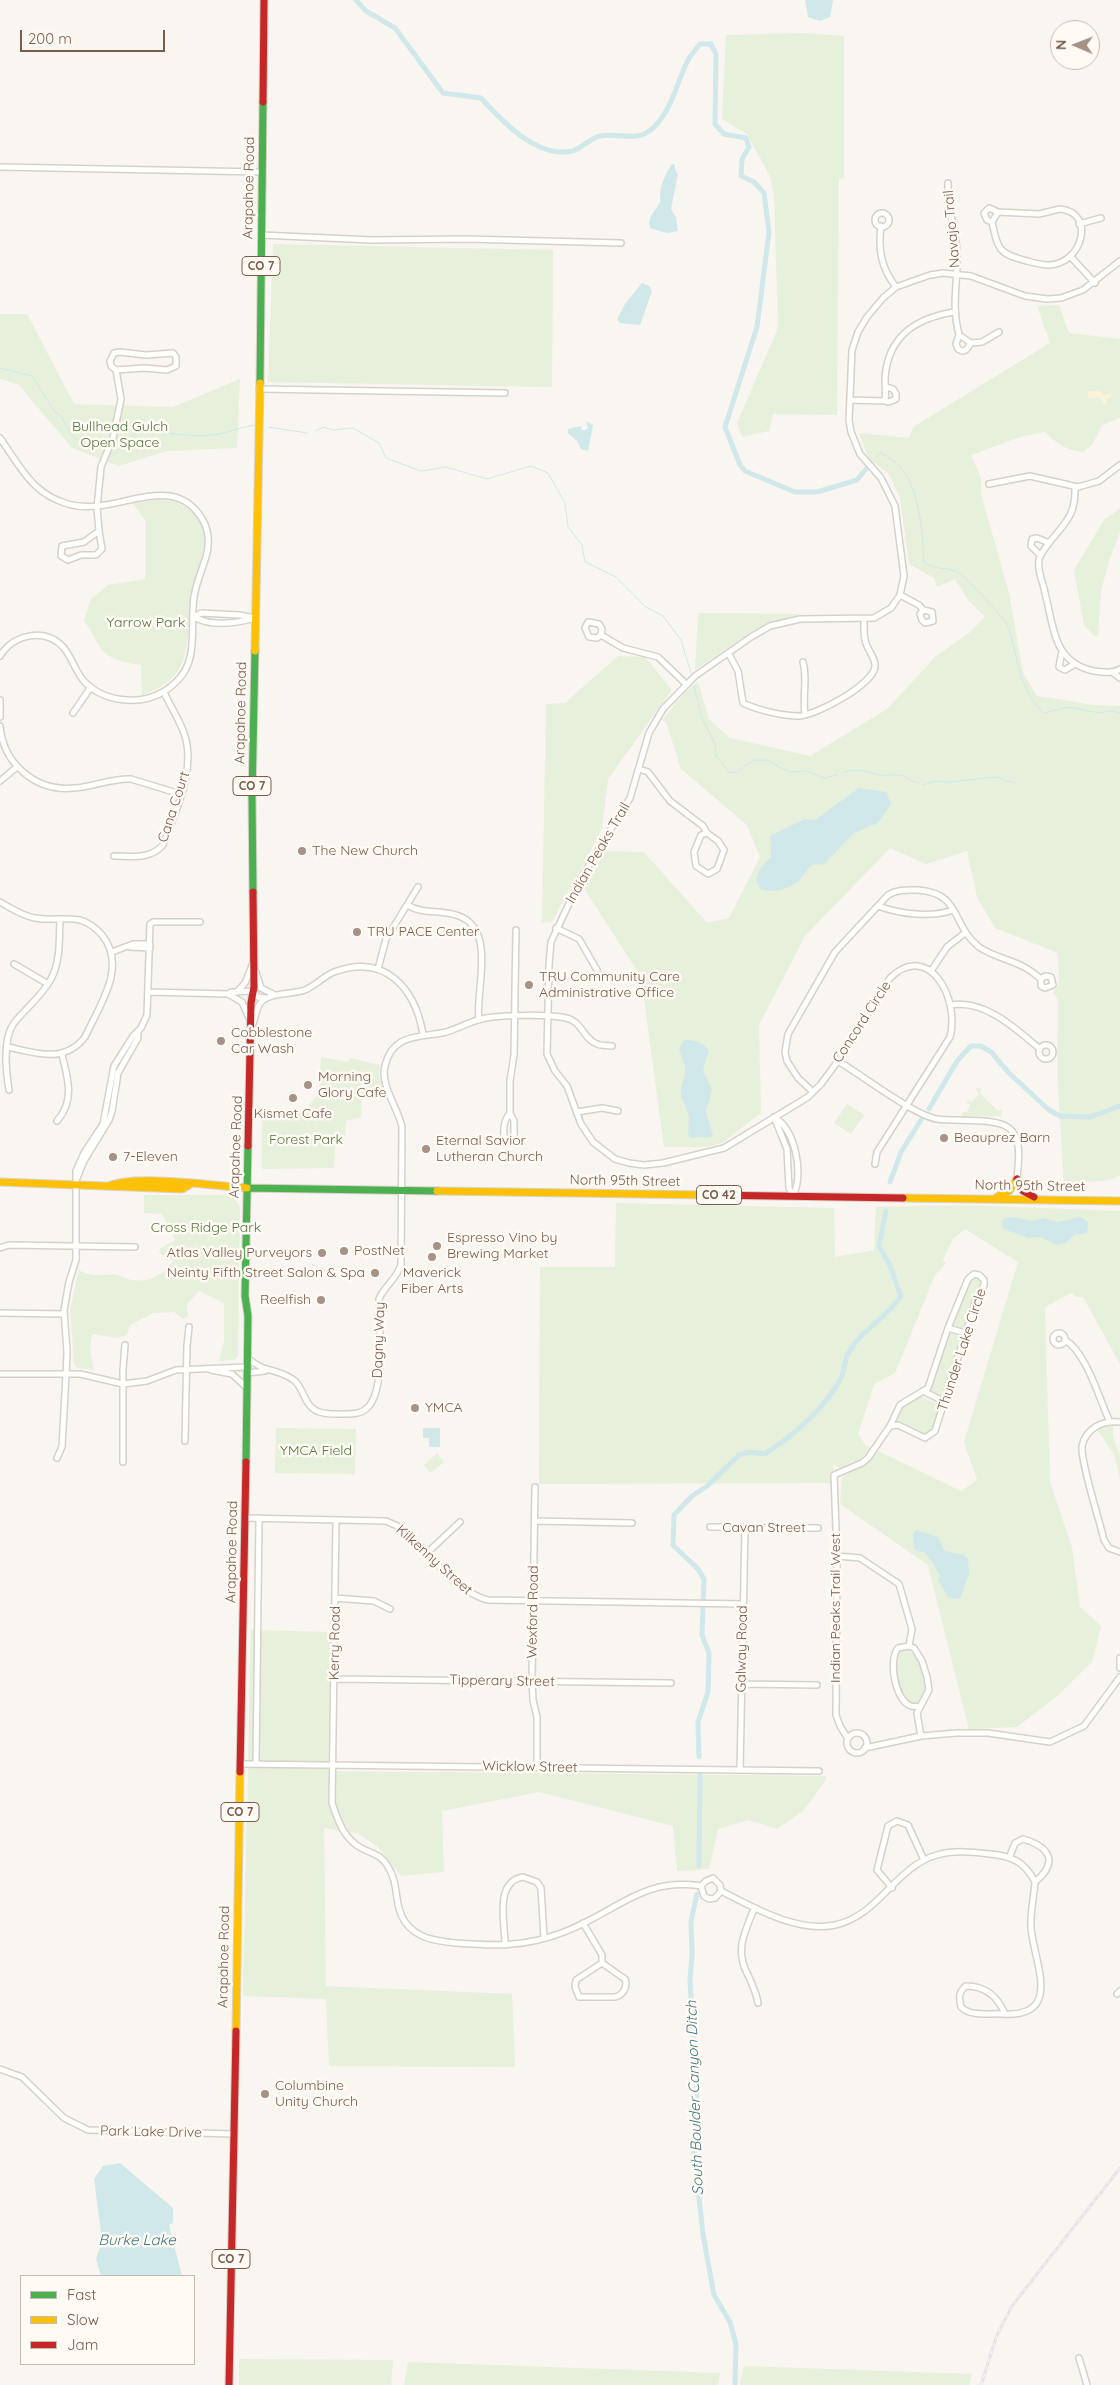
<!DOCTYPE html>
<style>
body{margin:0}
#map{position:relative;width:1120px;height:2385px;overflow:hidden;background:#f9f5f0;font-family:Quicksand,sans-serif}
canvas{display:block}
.legend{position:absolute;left:20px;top:2275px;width:175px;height:90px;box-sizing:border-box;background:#fffaf3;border:1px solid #cabbb1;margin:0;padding:6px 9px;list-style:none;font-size:15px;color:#7a5c4d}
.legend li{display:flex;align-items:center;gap:10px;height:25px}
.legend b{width:25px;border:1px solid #cabbb1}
.north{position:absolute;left:1050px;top:20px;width:50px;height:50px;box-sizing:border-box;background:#fffaf3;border:1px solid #cabbb1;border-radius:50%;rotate:271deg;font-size:14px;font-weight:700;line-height:20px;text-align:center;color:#7a5c4d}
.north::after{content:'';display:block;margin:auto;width:18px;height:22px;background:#a69286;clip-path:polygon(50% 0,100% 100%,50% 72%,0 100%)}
.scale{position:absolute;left:20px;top:30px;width:145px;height:22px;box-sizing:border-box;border:2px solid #7a5c4d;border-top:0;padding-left:6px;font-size:15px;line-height:18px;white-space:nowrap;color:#7a5c4d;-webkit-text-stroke:4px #fffaf3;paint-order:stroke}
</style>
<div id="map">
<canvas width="1120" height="2385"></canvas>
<ul class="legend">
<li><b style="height:6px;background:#4caf50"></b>Fast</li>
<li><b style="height:6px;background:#ffc107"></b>Slow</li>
<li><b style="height:6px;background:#c62828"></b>Jam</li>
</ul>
<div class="north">N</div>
<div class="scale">200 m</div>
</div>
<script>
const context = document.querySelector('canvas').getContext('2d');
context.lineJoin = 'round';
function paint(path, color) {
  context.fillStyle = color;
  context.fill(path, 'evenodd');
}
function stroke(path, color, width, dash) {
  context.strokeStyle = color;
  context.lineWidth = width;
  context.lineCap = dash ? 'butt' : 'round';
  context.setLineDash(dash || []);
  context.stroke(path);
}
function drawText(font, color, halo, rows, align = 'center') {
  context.font = font + ' Quicksand,sans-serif';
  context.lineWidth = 5;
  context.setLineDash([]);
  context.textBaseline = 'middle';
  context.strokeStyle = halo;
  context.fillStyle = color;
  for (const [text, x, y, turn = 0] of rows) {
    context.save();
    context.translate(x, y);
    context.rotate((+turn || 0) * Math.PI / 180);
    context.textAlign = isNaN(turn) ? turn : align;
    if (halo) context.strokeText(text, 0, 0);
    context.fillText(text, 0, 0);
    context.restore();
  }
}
paint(new Path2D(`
 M804,33l40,3v142l-5,1 -2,236 -64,-1 -4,17 -27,6 -5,-14 41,-95 -4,-132 -4,-20 -23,-42 -25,-15 4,-84z
 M273,244l280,6 -1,137 -284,-5z
 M1059,305l10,28 51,6v79l-18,7 -10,20 -9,7c-17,-2 -26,-8 -38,-20l-25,5 -49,18 10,23v16l28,99 14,80 14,23c28,3 55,11 83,10v469l-10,5 -46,4 -7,-115 1,-69 -5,-8 6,-8 -1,-31 -63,-25 -18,-31 -10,-46 -41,13 -36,-16 -85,88 -46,89 2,88 -39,30 -14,4h-44l-23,-170 -57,-89 21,-37 39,1 63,71 22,-5 31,-61 -13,-32 -66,-56 -15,-47 -4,-2 24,-29 12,-9 11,37 21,19 80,18 77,-47 49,-53 33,-23 16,-16 -17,-17 -13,-21 -18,8 -3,-9 -25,-14 -9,-66 -11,-24 -20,-15 -10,-26 50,5 4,-11 137,-84 -13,-37z
 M0,314h27l47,90 99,3 67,-28 -3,69 -70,3 -48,15 -47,-18 -53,-63 -19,-6z
 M161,499c27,3 49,21 44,51 -2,15 -10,30 -13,45 -8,46 5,82 -50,100l-1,-30c-16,-3 -33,-4 -42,-20 -6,-8 -8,-16 -15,-24l7,-22 17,-14 37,-6v-59l-12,-16z
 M1120,508v24l-11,29 -8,30 -3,45h-4l-10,-11 -10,-55 30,-50z
 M698,613l102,1 -45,15 -60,41z
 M618,656l27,1 27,33 -64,89 -6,50 -50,93 -10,1 4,-219 19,-1z
 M321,1057l27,5 2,-4 30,7 -1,9 3,16 -15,1 -5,7 -1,19 -15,4 -1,17 -10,6 -1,24 -72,1v-56h41l16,-20z
 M978,1087l4,2 -2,4 18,18 4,-1 -1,6 -37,1 -2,-2 1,-3h4l3,-8 -4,-1 2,-3 3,2 8,-7 -1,-4 -3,-1z
 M847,1104l17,11 -13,19 -17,-11z
 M144,1195h85l6,3 5,10 -2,148 -4,4 -15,1 5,-20v-38l-25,-12 -12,13 1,13 -5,2 -9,-7 -21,1 -23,12 -3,10 -10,3 -25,-4 -2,16 4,20 -17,-2 -3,-5 -4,-53 9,-40c15,9 23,3 38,5 6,1 10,5 16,5 17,3 31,-6 40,-19l-14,-8 2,-5 14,-8 -13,-26 -18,-1z
 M616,1203l218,5 1,49 39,-7 2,-43 85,-2 159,6v153l-37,-67h-6l-6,-4 -26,14 5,175 22,65 8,60 21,19 -9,36 -37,36 -38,29 -48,2 -41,-164 -88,-61 2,-27 25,-14 11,-12 83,40 16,-11 -13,-38 54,-180 -53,-33 -13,11 -9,20 3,3 -11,12 -40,98 -21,11 -16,50 7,11 6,3 -11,12 -19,9 -8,-5 1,19 -295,1 1,-217h75z
 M977,1278l3,1 2,7 -17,41 -7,2 -5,-4 -1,-4c5,-12 11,-39 25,-43z
 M949,1333l10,2 2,6 -16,54 -6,2 -6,-3 -2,-6z
 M920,1396l21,10c-4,11 -5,27 -18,29l-24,-12 -2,-3 6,-14z
 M1110,1425l3,1v11l7,18v23l-6,-24 -16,-23 4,-4z
 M276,1428l80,1 -1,45 -80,-1z
 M437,1453l7,9 -13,11 -7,-8z
 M251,1630l80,2 -3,139 498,5v4l-23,31 -26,18 -28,-9 -31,9 -9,40 -32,2 -4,-45 -134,-34 -97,19 2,61 -43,4 -22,-28 -21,-15 -34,-5 2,158 186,8 3,73 -186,-1 -3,-67 -83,-3z
 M904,1649c14,2 23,26 23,39 -1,5 -4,10 -6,15l-5,2c-22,-9 -21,-34 -19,-53z
 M239,2359l154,1 -2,25h-152z
 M408,2362l312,11 -2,12h-314z
 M744,2366l228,8 -3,11h-229z`), '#e7f0db');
paint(new Path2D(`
 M1089,391h10l5,4 7,-2 1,3 -5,3 -1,5 -2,1 -5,-8 -10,2 -2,-3z`), '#fbf2d9');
paint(new Path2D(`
 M805,0h28l-3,17 -10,4 -12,-4z
 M672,164l3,1v5l3,4 -7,35 5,8 2,14 -11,2 -17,-5c-3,-12 5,-16 10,-26 1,-2 0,-5 0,-8 0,-8 7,-23 12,-30z
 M642,283l7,3 3,5 -12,34 -20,-2 -3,-4 8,-15z
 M586,421l7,4 -5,26 -7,-2 -4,-8 -9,-8v-4l13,-3 1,4h3l3,-2z
 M859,788l27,4 5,11 -13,20 -24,10 -30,31 -12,1c-6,4 -8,11 -13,16 -12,9 -25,12 -39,8l-4,-9 3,-10 12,-13 -1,-21 35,-17 10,1z
 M684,1040c11,0 18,2 25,10l-6,20 9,20 -6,22 7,24c-7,3 -14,0 -22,2l-3,-4 1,-18 -8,-21v-8l4,-12v-9l-6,-17z
 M1013,1217l18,4 13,-3 13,4 24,-5 7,5 -1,11 -13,2 -8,8 -9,2 -17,-8 -12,1 -24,-9 -3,-7 5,-4z
 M423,1428h17v19h-11v-9h-6z
 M916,1530l22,7 7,14 19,4 4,4 1,14 -9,26 -11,-1 -11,-18 2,-5 -15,-23h-6l-5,-4 -1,-14z
 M120,2163l53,45v15l-4,2 13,51h-81l-5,-17 6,-18 -8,-62 9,-13z`), '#d0e8ea');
stroke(new Path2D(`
 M0,368l32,8 23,36 6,4 10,19 16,10 18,2 -1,6
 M268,427l39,6
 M316,431l7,-4 10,3 20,-2 26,15 7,15 35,13 25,-4 41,12 44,-13 17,7 17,30 3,24 14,18 3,17 31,15 30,30 17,9 18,24 10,33
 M113,456l27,-28c25,5 58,11 84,5 10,-3 20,-6 31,-8
 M875,457l5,-4c40,15 42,73 44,109 10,8 20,5 32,9 7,3 44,43 50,52 4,6 5,15 7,21 6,25 11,52 31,69l24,-6 32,6 10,-2 10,2
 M694,686l8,32 13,26 1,12 14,17 7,-1 16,-12h14l21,12 19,-1 17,7 13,-3
 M842,773c15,-6 23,-1 38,2 7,1 14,-1 20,0 6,1 11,7 18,8
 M923,785l13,-4 14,1 46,-5 18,6`), '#d0e8ea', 1);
stroke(new Path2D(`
 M356,0l10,11 29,17 48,65 38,5c22,24 56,61 92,53 10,-3 17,-13 27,-15 20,-4 37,8 54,-9 18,-18 22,-42 33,-65 3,-6 8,-12 13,-18h11l5,10 -1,70 9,10 22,4 3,9 -7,12 -1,17 13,6 10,11 5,39 -12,95 -32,100 15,38 5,6 50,21h22l40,-12 9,-11
 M929,1109l28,-48 14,-15h10l10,6 18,21 40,37 11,6 30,1 30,-11
 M890,1182l11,-30 20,-32
 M699,1757l-1,-35 10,-30 1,-39 -7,-18 2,-56 -6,-10 -25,-24 1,-30 18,-19 14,-9 33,-32 10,-3 16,2c29,-19 59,-45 76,-76 4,-8 3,-18 8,-26 13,-23 38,-34 52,-56l-11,-30 -11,-20 7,-35
 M699,1866l1,-91
 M697,1894l-6,27 1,33 -2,27 8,135 -4,37 9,81 11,61 16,27 6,22 -1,41`), '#d0e8ea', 5);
const street = new Path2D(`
 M0,167l262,5
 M948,183c-1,28 8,45 9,70 1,30 -6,52 2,82l12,8 11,-1 17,-10
 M1060,209c36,3 23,55 -11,56 -7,0 -15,-2 -22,-4 -28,-7 -29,-11 -35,-39l6,-10 41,2z
 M875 220a7 7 0 1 1 14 0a7 7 0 1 1-14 0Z
 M992,222l-5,-2 -3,-7 5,-5 9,4
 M1079,224l22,-6
 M881,226c-3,24 0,42 15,61
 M261,235l111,5 94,-1 155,4
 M1070,256l25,27
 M959,335l-3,9 2,5 4,2 4,-1 5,-7
 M120,352l26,3 27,-2 3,4v9l-9,4 -23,-2 -28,2 -5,-4 -1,-5 4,-8z
 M259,389l246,4
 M850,400l35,1c1,-8 0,-16 0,-23 3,-43 32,-60 69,-66
 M885,401l4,1 7,-3v-5l-3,-5 -7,-2
 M0,438c20,28 32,56 68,66 46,14 102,-35 133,13 8,12 9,26 5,40 -4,13 -10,26 -12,40 -5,37 9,71 -31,95 -24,14 -61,10 -80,-12 -8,-10 -11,-22 -19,-32 -19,-21 -50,-14 -64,8
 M989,484l41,-8 48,11 21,-6 21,-16
 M1075,487c1,31 -12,37 -29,60 -3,4 -6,8 -7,13 -2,12 4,21 6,33 9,34 8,70 49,78 9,1 18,3 26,-2
 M99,531l3,18 -6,6h-15l-13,5 -7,-4 1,-10 22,-4 15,-11 -2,-23 4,-41 12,-29 8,-39 -5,-29
 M1040,555l-9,-9 1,-7 5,-1 12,5
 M900,595l19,10 4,5 -3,4 2,6 3,3 8,-2 -1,-9 -9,-2
 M201,613l38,2 17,3c-19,5 -45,9 -62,-1z
 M601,635l-4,3 -8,-1 -4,-9 3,-6 11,2 3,5 -1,6 22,13 35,9 28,27
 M1062,651l-3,16 6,3 10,-6
 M729,654l9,17 5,32c14,7 40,13 56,13 18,-1 73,-31 76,-49 1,-7 -5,-14 -8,-21 -4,-8 -3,-18 -3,-27
 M803,662c5,19 -1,33 2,53
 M1112,672l8,6
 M0,700v17
 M73,713l18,-26
 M0,726c3,37 35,66 74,62 19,-1 37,-10 57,-9l49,15
 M639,769l9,3 22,29 33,25 4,7
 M0,781l17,-14
 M707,833l11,8 6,9 -7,19 -9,5 -12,-8 -2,-14 7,-17z
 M114,856c17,0 36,4 49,-11 12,-33 34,-76 21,-112 -5,-14 -14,-27 -20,-41
 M0,902c11,6 22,14 35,16 14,3 30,-1 45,2 10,3 16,8 22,15 26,32 -3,71 -17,102 -21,27 -49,16 -77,10
 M407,905c17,10 34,4 52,11 38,14 16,74 20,104
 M878,906c22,8 53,12 75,4
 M556,928l23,11 18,31
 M130,947l20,1
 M112,952l21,-8h17
 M14,964l34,20
 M378,969l8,-30 32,-52
 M931,971l16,-24 18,-14
 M256,972l5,16 14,7
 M149,992l79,2 3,-2 23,-1 4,6 7,1
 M237,992l8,-9 8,-20
 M228,994l14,8 7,16
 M951,1005c34,-6 65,24 89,44
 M253,1024c2,-6 3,-13 6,-19 6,-13 33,-10 46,-15 10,-4 19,-14 29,-18 51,-19 81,16 89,62
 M1039 1052a7 7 0 1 1 14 0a7 7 0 1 1-14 0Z
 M838,1061c22,13 77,55 99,58 19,3 58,-2 72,9 14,11 9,36 8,51
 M9,1090c-3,-19 -7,-50 5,-67 12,-15 28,-27 37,-44 10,-19 8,-40 9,-60
 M813,1092l-15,-14 -11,-17 -2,-9 3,-18 47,-82 53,-57c10,-6 19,-5 30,-5 44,3 33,35 61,57 13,9 29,12 43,19 7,3 13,8 19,13v7l4,2 8,-3 -2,-8 -6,-1 -4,3
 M577,1112l25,-4 16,3
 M510,1113v-32l4,-26 2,-125
 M510,1113l4,8v16l-5,2 -5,-2c-1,-10 0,-17 6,-24z
 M774,1117c22,13 30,58 19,79
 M774,1117l13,32 2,39 4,8
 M57,1121c18,-20 11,-43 5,-66
 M875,1164l2,-12 73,-115c10,-37 -20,-97 -60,-59l-52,83 -17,23 -13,13 -84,51 -61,15 -19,2 -15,-2 -14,-4 -22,-17 -12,-18 -14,-38 -12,-15 -8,-17 2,-89 2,-23 30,-64 49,-80 19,-65 14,-24 32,-33 56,-39 19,-11 30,-7 74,-1 17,-10 9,-13 4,-19 -9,-70 -14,-28 -21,-24 -9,-22 -2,-12 3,-70 6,-18 9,-15 16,-19 13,-11 34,-12 13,-2 28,3 54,20 22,3 14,-1 22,-8 37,-29
 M77,1178l7,-17 25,-41 3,-9 6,-38 20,-35v-6
 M0,1248l9,-3 126,2
 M0,1313l64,1
 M948,1328l17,5
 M1053 1339a6 6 0 1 1 12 0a6 6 0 1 1-12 0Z
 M1065,1340c21,12 34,58 44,80
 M248,1358c15,15 31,10 47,23 9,9 10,25 22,30 8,4 19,3 27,3 9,0 18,0 24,-7 18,-18 11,-83 11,-108 6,-14 19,-21 22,-35l1,-137c-4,-19 -22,-42 -17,-61 8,-34 37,-28 61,-34 14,-4 26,-12 40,-14 19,-3 61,-4 80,0 16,3 17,21 31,26 4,2 10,1 15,2
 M211,1370l21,4 15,14
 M247,1373l18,-2
 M0,1374h80l43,10 24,-3 29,-11 71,-3
 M925,1392l20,10
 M1120,1422c-17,-2 -34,6 -38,24 -2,14 18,76 22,94l5,8 11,4
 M185,1441l2,-95 2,-19
 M57,1458l5,-11 4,-72 1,-23 -3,-42 5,-28 7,-22v-89l8,-18 19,-29 11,-58 19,-30 8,-8 6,-13 3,-91 3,-2h47
 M123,1462v-92l2,-25
 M535,1487l-3,194 1,19 4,17v50
 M245,1518l141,3 16,7c22,22 56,65 86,72l255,4
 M336,1520l-4,283c6,18 12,37 31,46 10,5 18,6 24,16 13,19 6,39 18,57 12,17 32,19 51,21 39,3 70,4 108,-11 51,-19 77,-55 137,-46
 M535,1521l97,2
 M710,1527l108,1
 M427,1553l33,-31
 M837,1556l23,2 39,26 13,45 -3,17
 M335,1598l39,3 16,8
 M1120,1658v10
 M334,1679l337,4
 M742,1684l75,1
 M920,1707c-3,-1 -6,0 -9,-1 -16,-5 -23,-46 -13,-58l11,-2 5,2 8,13 5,16 2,13 -12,23 4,23
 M847 1743a10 10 0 1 1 20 0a10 10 0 1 1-20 0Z
 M848,1739l-8,-13 -4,-11 1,-159 -3,-81 28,-12 6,-5 22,-32 10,-21 28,-17 20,-60 20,-49 6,-5 5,1 5,5v5l-8,15 -41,131 -10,7 -27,-13 -8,1
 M865,1748l56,-12 36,-3h31l62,9 34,-16 36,-49
 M256,1763l3,-245
 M240,1764l579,7
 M740,1770l5,-242
 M1010,1856l5,-13 8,-4c27,8 36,23 12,43
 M701,1886l5,-5 7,-3 7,7 1,6c33,17 77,42 114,34 44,-9 61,-59 102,-70 17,-5 35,-3 53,-1 22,2 35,8 45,28 -1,15 -5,31 -4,46 3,35 33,90 -29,86 -13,-1 -31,3 -41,-7 -2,-9 -3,-15 5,-21 19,0 32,11 39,28
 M701,1886l3,10 5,3 6,-1 6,-7
 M892,1888l-15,-18 11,-44 9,-5 11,4 16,35
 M754,1909c-9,22 -19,41 -7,64 5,11 9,18 11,30
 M583,1923l19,32v8
 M505,1945c0,-22 -11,-63 18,-68l14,5 4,6 3,50
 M602,1963l23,16c3,8 -2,16 -10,18h-36l-4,-10 1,-7z
 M1117,1994l3,-3
 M0,2069l22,8 42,41 24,12 145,4
 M1079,2358l8,27`);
const fast = new Path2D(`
 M260,383l3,-281
 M253,892l-1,-96 3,-145
 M247,1188l190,3
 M246,1462l2,-146 -3,-20 3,-150`);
const slow = new Path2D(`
 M255,651l5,-268
 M0,1182l182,7 7,-4
 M109,1186c27,-12 106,0 138,2
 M437,1191l273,4
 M997,1197l12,-6 8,-12
 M903,1198l217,3
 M236,2031l4,-259`);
const jam = new Path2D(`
 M263,102l1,-102
 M248,1146l3,-143 3,-16 -1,-95
 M1017,1179l6,12 11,6
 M710,1195l193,3
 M240,1772l6,-310
 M229,2385l7,-354`);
stroke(street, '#d7d1cb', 8);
stroke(fast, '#d9d2cb', 9);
stroke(slow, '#d9d2cb', 9);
stroke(jam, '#d9d2cb', 9);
stroke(street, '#fefefd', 5);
stroke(fast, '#4caf50', 7);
stroke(slow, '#ffc107', 7);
stroke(jam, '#c62828', 7);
const rail = new Path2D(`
 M981,2385l16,-50 15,-29 108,-138`);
stroke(rail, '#e6e3e7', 3);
stroke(rail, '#fffaf3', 1, [4]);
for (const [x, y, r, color] of [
 [302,851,5,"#a69286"],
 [357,932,5,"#a69286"],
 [529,985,5,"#a69286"],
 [221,1041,5,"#a69286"],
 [308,1085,5,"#a69286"],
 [293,1098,5,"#a69286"],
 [944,1138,5,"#a69286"],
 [426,1149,5,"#a69286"],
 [113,1157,5,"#a69286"],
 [437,1246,5,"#a69286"],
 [344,1251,5,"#a69286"],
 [322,1253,5,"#a69286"],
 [432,1257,5,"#a69286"],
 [375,1273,5,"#a69286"],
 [321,1300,5,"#a69286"],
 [415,1408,5,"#a69286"],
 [265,2094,5,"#a69286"]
]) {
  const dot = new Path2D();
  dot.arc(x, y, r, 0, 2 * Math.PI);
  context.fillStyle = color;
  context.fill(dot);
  stroke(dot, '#fffaf3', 2);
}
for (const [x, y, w] of [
 [261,266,38],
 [252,786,38],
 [719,1195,45],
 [240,1812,38],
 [231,2259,38]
]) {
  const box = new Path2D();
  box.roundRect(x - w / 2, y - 9.5, w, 19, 4);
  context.fillStyle = '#fffaf3';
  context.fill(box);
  stroke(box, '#7a5c4d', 1);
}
drawText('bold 12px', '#7a5c4d', null, [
 ["CO 7",261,266],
 ["CO 7",252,786],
 ["CO 42",719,1195],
 ["CO 7",240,1812],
 ["CO 7",231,2259]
]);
drawText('14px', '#7a5c4d', '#fffaf3', [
 ["Arapahoe Road",249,188,-89],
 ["Navajo Trail",952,229,-95],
 ["Arapahoe Road",241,713,-89],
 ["Cana Court",174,807,-72],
 ["Indian Peaks Trail",598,853,-60],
 ["Concord Circle",862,1022,-57],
 ["Arapahoe Road",236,1147,-88],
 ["North 95th Street",625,1181,1],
 ["North 95th Street",1030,1186,1],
 ["Dagny Way",379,1340,-88],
 ["Thunder Lake Circle",962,1350,-72],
 ["Cavan Street",764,1528],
 ["Arapahoe Road",232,1552,-89],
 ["Kilkenny Street",434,1560,42],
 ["Indian Peaks Trail West",836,1608,-90],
 ["Wexford Road",533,1612,-89],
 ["Kerry Road",335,1643,-89],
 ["Galway Road",742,1649,-89],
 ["Tipperary Street",502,1681,1],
 ["Wicklow Street",530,1767,1],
 ["Arapahoe Road",224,1957,-89],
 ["Park Lake Drive",151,2132,1]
]);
drawText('14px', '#537a41', '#fffaf3', [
 ["Bullhead Gulch",120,427],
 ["Open Space",120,443],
 ["Yarrow Park",146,623],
 ["Forest Park",306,1140],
 ["Cross Ridge Park",206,1228],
 ["YMCA Field",316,1451]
]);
drawText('14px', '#7a5c4d', '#fffaf3', [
 ["The New Church",312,851],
 ["TRU PACE Center",367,932],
 ["TRU Community Care",539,977],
 ["Administrative Office",539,993],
 ["Cobblestone",231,1033],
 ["Car Wash",231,1049],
 ["Morning",318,1077],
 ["Glory Cafe",318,1093],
 ["Kismet Cafe",293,1114,"center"],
 ["Beauprez Barn",954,1138],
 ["Eternal Savior",436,1141],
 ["Lutheran Church",436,1157],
 ["7-Eleven",123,1157],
 ["Espresso Vino by",447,1238],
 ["Brewing Market",447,1254],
 ["PostNet",354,1251],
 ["Atlas Valley Purveyors",312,1253,"right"],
 ["Neinty Fifth Street Salon & Spa",365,1273,"right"],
 ["Maverick",432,1273,"center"],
 ["Fiber Arts",432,1289,"center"],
 ["Reelfish",311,1300,"right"],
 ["YMCA",425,1408],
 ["Columbine",275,2086],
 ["Unity Church",275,2102]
], 'left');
drawText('italic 15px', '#437c86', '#fffaf3', [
 ["South Boulder Canyon Ditch",695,2098,-92],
 ["Burke Lake",137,2240]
]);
</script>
